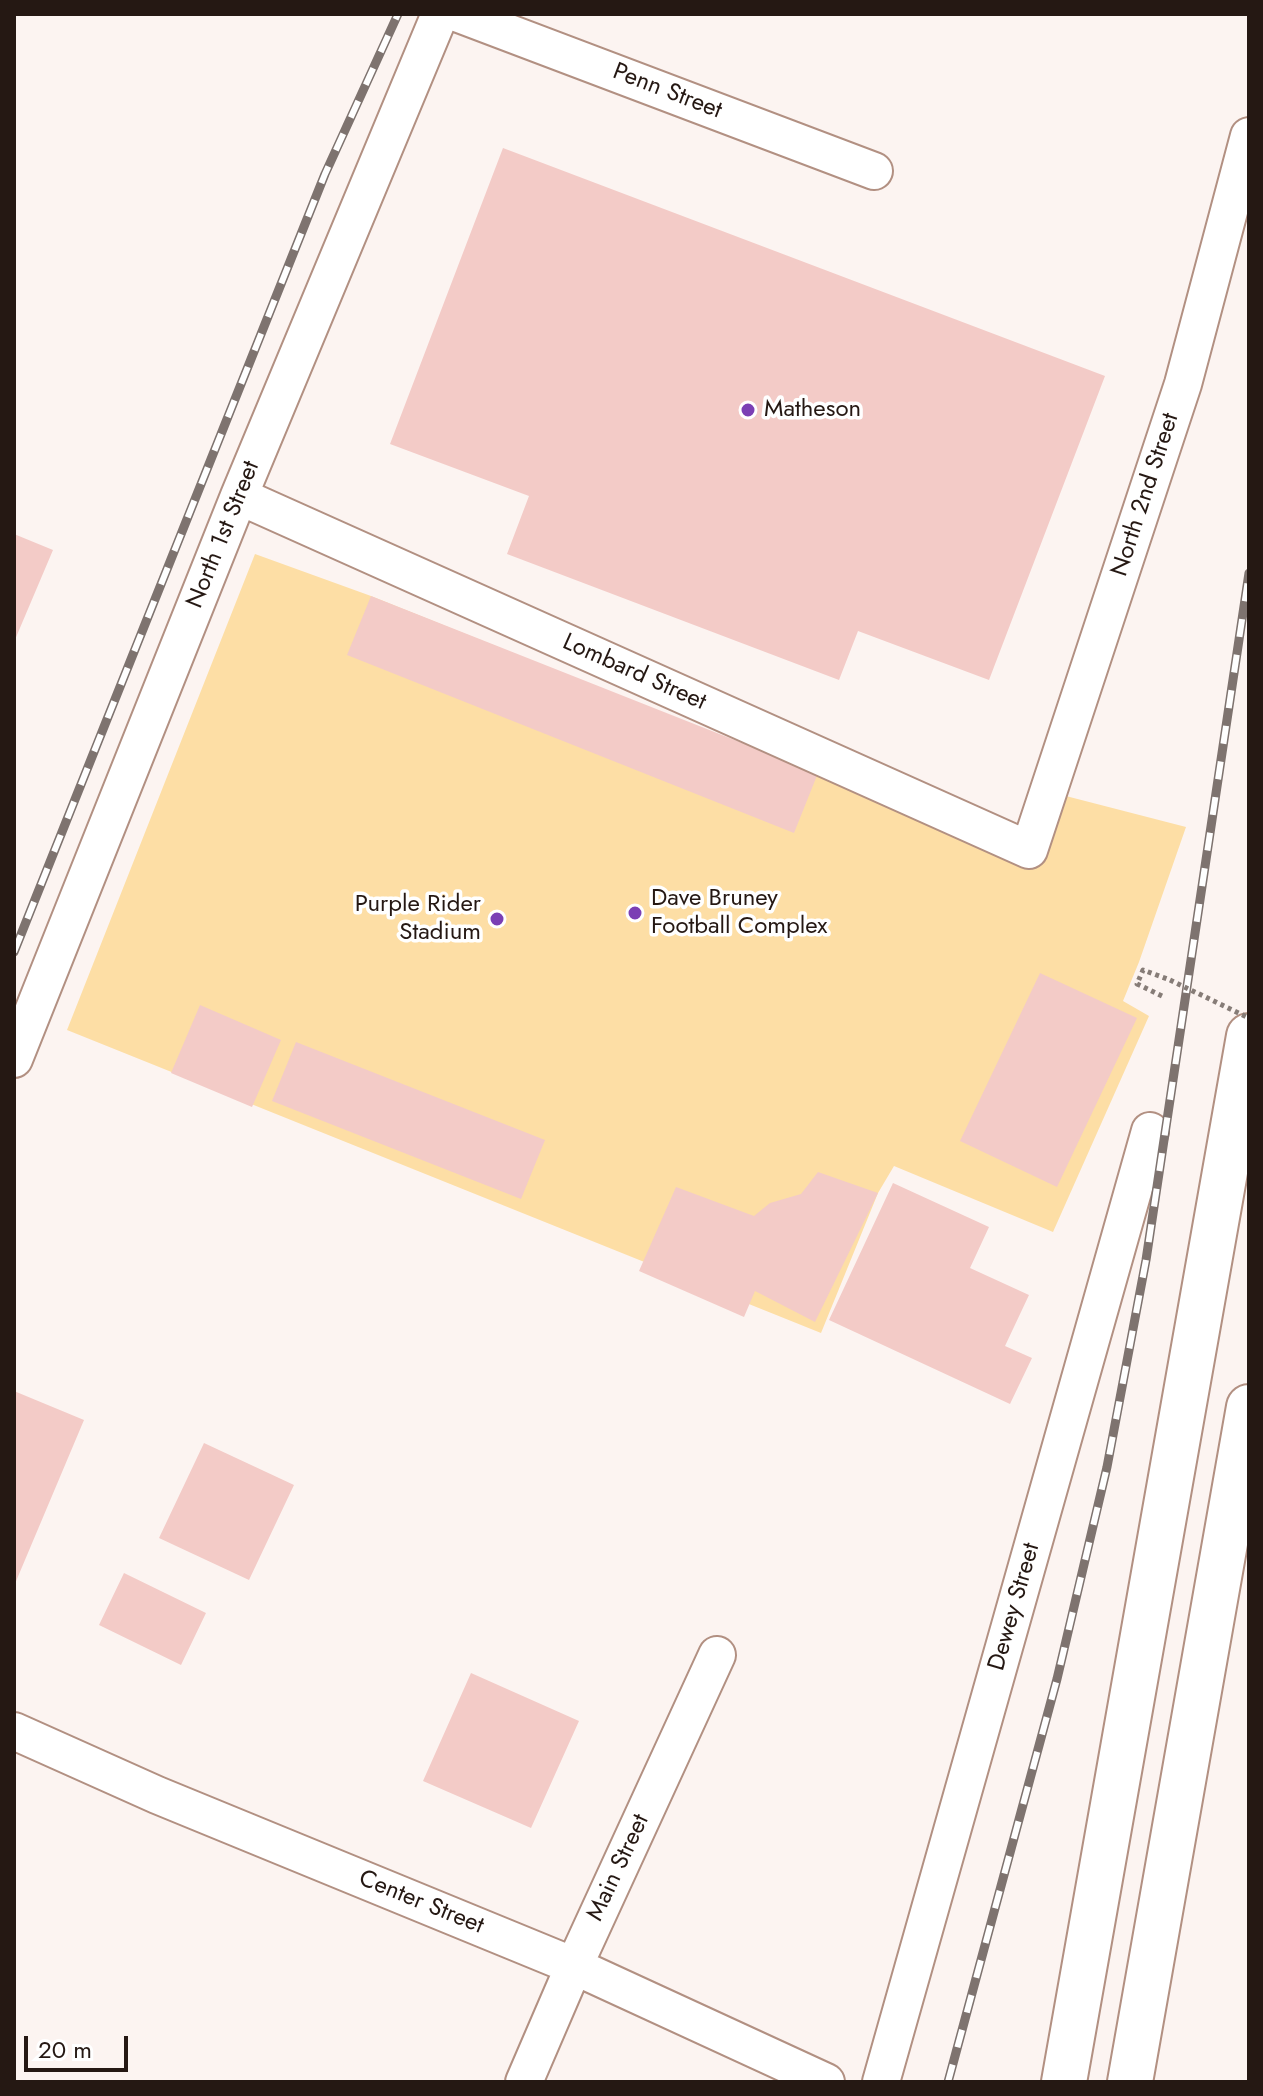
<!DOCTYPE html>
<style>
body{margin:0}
#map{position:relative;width:1263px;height:2096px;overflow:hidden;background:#fcf4f1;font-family:Jost,sans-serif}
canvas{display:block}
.frame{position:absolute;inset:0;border:16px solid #251813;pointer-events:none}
.scale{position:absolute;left:24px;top:2036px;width:104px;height:36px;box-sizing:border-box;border:4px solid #251813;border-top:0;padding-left:10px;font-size:24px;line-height:28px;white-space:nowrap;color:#251813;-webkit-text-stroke:6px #fff;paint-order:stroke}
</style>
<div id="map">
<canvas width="1263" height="2096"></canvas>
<div class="frame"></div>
<div class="scale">20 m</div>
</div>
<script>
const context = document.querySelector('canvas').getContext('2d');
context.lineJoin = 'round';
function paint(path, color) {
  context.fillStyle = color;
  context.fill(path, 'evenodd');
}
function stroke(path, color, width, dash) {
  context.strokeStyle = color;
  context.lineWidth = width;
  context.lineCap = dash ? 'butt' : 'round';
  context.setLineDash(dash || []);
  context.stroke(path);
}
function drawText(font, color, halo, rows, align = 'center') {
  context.font = font + ' Jost,sans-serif';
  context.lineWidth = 7;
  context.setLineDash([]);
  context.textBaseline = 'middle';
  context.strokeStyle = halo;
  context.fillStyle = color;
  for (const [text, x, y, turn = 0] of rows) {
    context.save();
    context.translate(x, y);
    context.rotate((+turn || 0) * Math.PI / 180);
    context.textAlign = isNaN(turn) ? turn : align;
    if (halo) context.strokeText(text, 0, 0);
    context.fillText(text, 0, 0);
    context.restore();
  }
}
paint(new Path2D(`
 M255,554l116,42 667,268 24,-69 124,32 -47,135 -16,39 26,15 -96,216 -159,-66 -16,27 -57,140 -754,-303z`), '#fddea5');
paint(new Path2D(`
 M503,148l602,228 -116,304 -131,-49 -19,49 -332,-126 22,-58 -139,-52z
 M14,534l39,16 -39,92z
 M371,596l447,177 -24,60 -447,-178z
 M1040,973l97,45 -80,169 -97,-46z
 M200,1005l81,35 -29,67 -81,-34z
 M296,1042l249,98 -24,59 -249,-98z
 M818,1172l60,21 -63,129 -60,-31 -11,26 -105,-46 37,-84 78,29 16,-13 31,-9z
 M893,1183l96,44 -19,41 59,27 -24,51 27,12 -22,46 -181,-84z
 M14,1391l70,29 -70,166z
 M204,1443l90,42 -45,95 -90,-42z
 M124,1573l82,40 -25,52 -82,-40z
 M471,1673l108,48 -48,107 -108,-47z`), '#f3cbc7');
const minor = new Path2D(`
 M459,14l415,157
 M239,496l790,354 154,-466 66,-248
 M14,1059l225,-563 201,-482
 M14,1731l143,64 417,171 252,116
 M524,2082l50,-116 143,-311
 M881,2082l269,-951`);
const highway = new Path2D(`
 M1064,2082l185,-1046
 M1130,2082l119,-675`);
stroke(minor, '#b29082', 40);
stroke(highway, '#b29082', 48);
stroke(new Path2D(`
 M1162,996l-25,-12 6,-14 27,10`), '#867c77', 5, [4, 4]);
stroke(minor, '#fff', 36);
stroke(highway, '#fff', 44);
const rail = new Path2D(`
 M14,952l311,-778 73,-160
 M948,2082l109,-403 50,-212 39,-207 103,-687`);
stroke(rail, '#7e736f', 9);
stroke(rail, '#fff', 6, [18]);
stroke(new Path2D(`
 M1170,980l79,38`), '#867c77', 5, [4, 4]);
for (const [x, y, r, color] of [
 [748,410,8,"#7b3fb4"],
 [635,913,8,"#7b3fb4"],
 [497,919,8,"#7b3fb4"]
]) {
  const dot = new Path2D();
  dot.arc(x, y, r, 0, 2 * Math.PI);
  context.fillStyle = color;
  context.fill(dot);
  stroke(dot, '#fff', 3);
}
drawText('24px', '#251813', '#fff', [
 ["Penn Street",667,92,21],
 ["North 2nd Street",1146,495,-72],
 ["North 1st Street",224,535,-68],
 ["Lombard Street",634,673,24],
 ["Dewey Street",1015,1607,-74],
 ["Main Street",619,1868,-65],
 ["Center Street",421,1903,22]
]);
drawText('24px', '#251813', '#fff', [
 ["Matheson",764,410],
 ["Dave Bruney",651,899],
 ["Football Complex",651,927],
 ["Purple Rider",481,905,"right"],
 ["Stadium",481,933,"right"]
], 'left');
</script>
